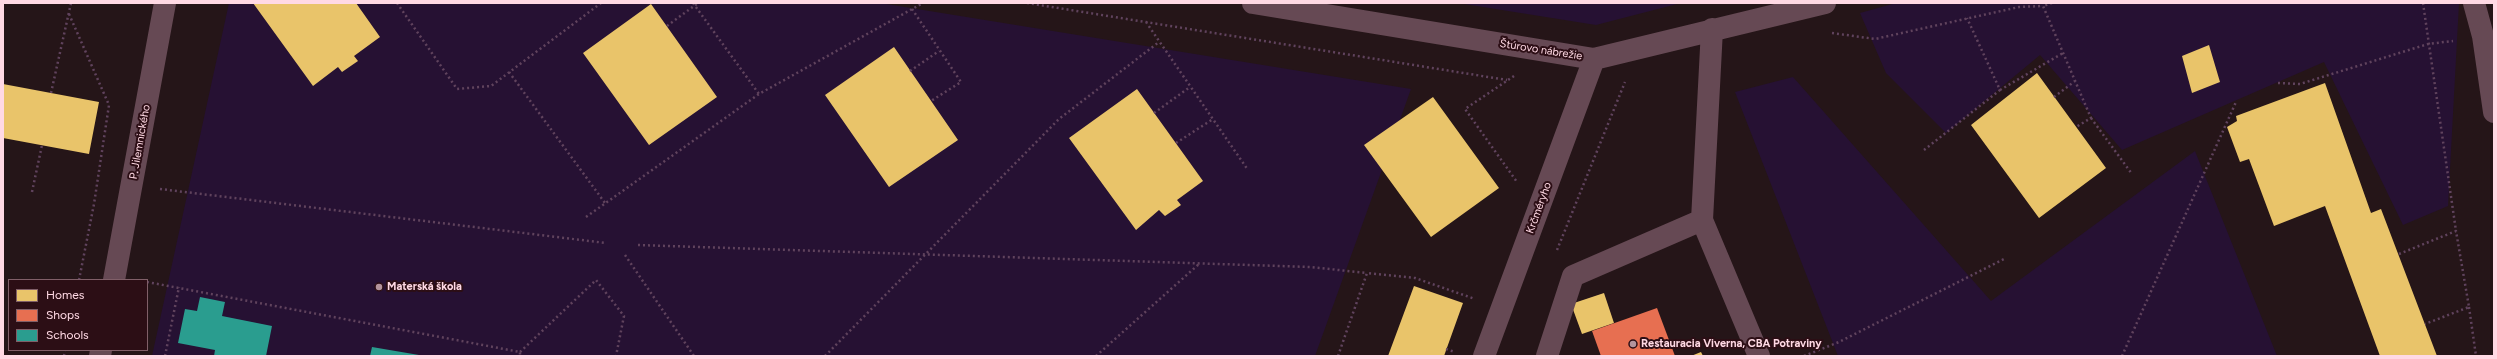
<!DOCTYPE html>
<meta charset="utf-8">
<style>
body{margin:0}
#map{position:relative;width:2497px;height:359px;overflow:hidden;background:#251518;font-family:Figtree,sans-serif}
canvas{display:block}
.frame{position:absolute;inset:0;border:4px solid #ffd9e4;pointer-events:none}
.legend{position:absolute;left:8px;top:279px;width:140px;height:72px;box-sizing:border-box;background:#2c0e15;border:1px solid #805f68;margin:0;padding:5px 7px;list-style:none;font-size:12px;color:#ffd9e4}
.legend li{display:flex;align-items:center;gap:8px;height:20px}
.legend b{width:20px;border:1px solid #805f68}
</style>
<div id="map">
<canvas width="2497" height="359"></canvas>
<div class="frame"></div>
<ul class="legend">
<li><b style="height:11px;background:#e9c46a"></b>Homes</li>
<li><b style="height:11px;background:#e76f51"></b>Shops</li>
<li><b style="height:11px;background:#2a9d8f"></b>Schools</li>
</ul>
</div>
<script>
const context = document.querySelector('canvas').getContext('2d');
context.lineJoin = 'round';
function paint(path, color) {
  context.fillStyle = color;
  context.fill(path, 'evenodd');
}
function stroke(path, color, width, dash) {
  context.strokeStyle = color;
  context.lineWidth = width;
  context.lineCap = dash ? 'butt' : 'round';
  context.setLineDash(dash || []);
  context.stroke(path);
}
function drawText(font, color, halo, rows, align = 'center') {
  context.font = font + ' Figtree,sans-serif';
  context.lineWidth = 4;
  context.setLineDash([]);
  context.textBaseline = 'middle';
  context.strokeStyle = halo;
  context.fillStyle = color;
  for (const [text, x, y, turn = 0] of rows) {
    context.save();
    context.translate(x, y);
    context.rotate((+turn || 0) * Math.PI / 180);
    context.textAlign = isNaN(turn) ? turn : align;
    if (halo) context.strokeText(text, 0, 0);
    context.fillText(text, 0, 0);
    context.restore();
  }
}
paint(new Path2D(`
 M229,3h651l531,86 -96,267h-1163z
 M1458,3h223l-85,22z
 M1896,3h563l-11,203 -45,19 -79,-163 -202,88 -82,-95 -94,78 -60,-60 -26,-60z
 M1793,77l198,224 204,-150 82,205h-439l-103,-264z`), '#261133');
paint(new Path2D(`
 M253,3h103l24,34 -26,19 4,5 -16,11 -4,-5 -25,19z
 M651,4l66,93 -68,48 -66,-92z
 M2209,45l11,37 -28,11 -10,-37z
 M894,47l64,93 -69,47 -64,-92z
 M2037,73l69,95 -67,50 -68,-93z
 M2325,83l46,130 10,-4 56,147h-57l-55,-150 -51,20 -25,-67 -9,3 -13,-35 10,-6 -1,-5z
 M3,84l96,18 -10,52 -86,-16z
 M1137,89l66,92 -26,19 4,5 -16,11 -6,-6 -23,20 -67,-92z
 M1433,97l66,91 -68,49 -67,-92z
 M1414,286l49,17 -19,53h-56z
 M1604,293l10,30 -32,11 -11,-30z
 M1701,352l2,4h-12z`), '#e9c46a');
paint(new Path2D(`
 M1657,308l18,48h-74l-9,-25z`), '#e76f51');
paint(new Path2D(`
 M200,297l25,5 -3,14 50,10 -6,30h-52l1,-6 -37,-7 7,-34 12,2z
 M372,347l47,8v1h-49z`), '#2a9d8f');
stroke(new Path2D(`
 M397,3l60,86 34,-3 110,-83
 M693,3l66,91
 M1027,3l480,77
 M2052,3l-9,3 48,112 -15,9
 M2423,3l33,228
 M912,9l49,73 -30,19
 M69,14l40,91 -15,99 -15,76
 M1146,22l102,148
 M667,26l31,-23
 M1832,33l43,6 144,-32 24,-1
 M910,71l29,-20
 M509,72l96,131
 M1514,76l-49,33 52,73
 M2278,83l22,1 128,-40 25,-3
 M2000,90l63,-37
 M51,93l20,-90
 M2054,97l21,-16
 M1154,113l36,-26
 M2091,118l41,56
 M1176,143l37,-24
 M1924,150l76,-60 -33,-72
 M160,189l446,54
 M32,192l10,-47
 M586,217l173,-123 164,-91
 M638,245l672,22 57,6
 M1557,250l68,-168
 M2399,254l57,-23 13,76 -44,17
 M625,255l69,101
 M147,282l373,70v4
 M2469,307l7,49
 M1446,349l9,3
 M520,352l76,-72 28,36 -8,40
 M64,356l1,-6
 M165,356l14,-69
 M825,356l234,-237 100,-77
 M1096,356l103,-92
 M1338,356l29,-83 48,5 60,21
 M1804,356l35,-14 165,-83
 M2122,356l114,-254`), '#60435d', 2.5, [2, 3]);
stroke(new Path2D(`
 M1253,3l341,56 231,-56
 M2474,3l9,33 11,76
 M1702,220l57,136
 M114,280l51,-277
 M100,356l1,-6
 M1484,356l110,-297
 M1547,356l26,-80 129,-56 10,-191`), '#664954', 22);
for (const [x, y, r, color] of [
 [379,287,4,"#b3949d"],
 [1633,344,4,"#b3949d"]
]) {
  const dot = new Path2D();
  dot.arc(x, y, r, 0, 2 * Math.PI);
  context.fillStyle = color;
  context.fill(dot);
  stroke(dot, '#2c0e15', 1.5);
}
drawText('11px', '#ffd9e4', '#2c0e15', [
 ["Štúrovo nábrežie",1541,50,9],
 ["P. Jilemnického",140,142,-80],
 ["Krčméryho",1539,208,-70]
]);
drawText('bold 11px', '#ffd9e4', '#2c0e15', [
 ["Materská škola",387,287],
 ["Restauracia Viverna, CBA Potraviny",1641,344]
], 'left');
</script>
